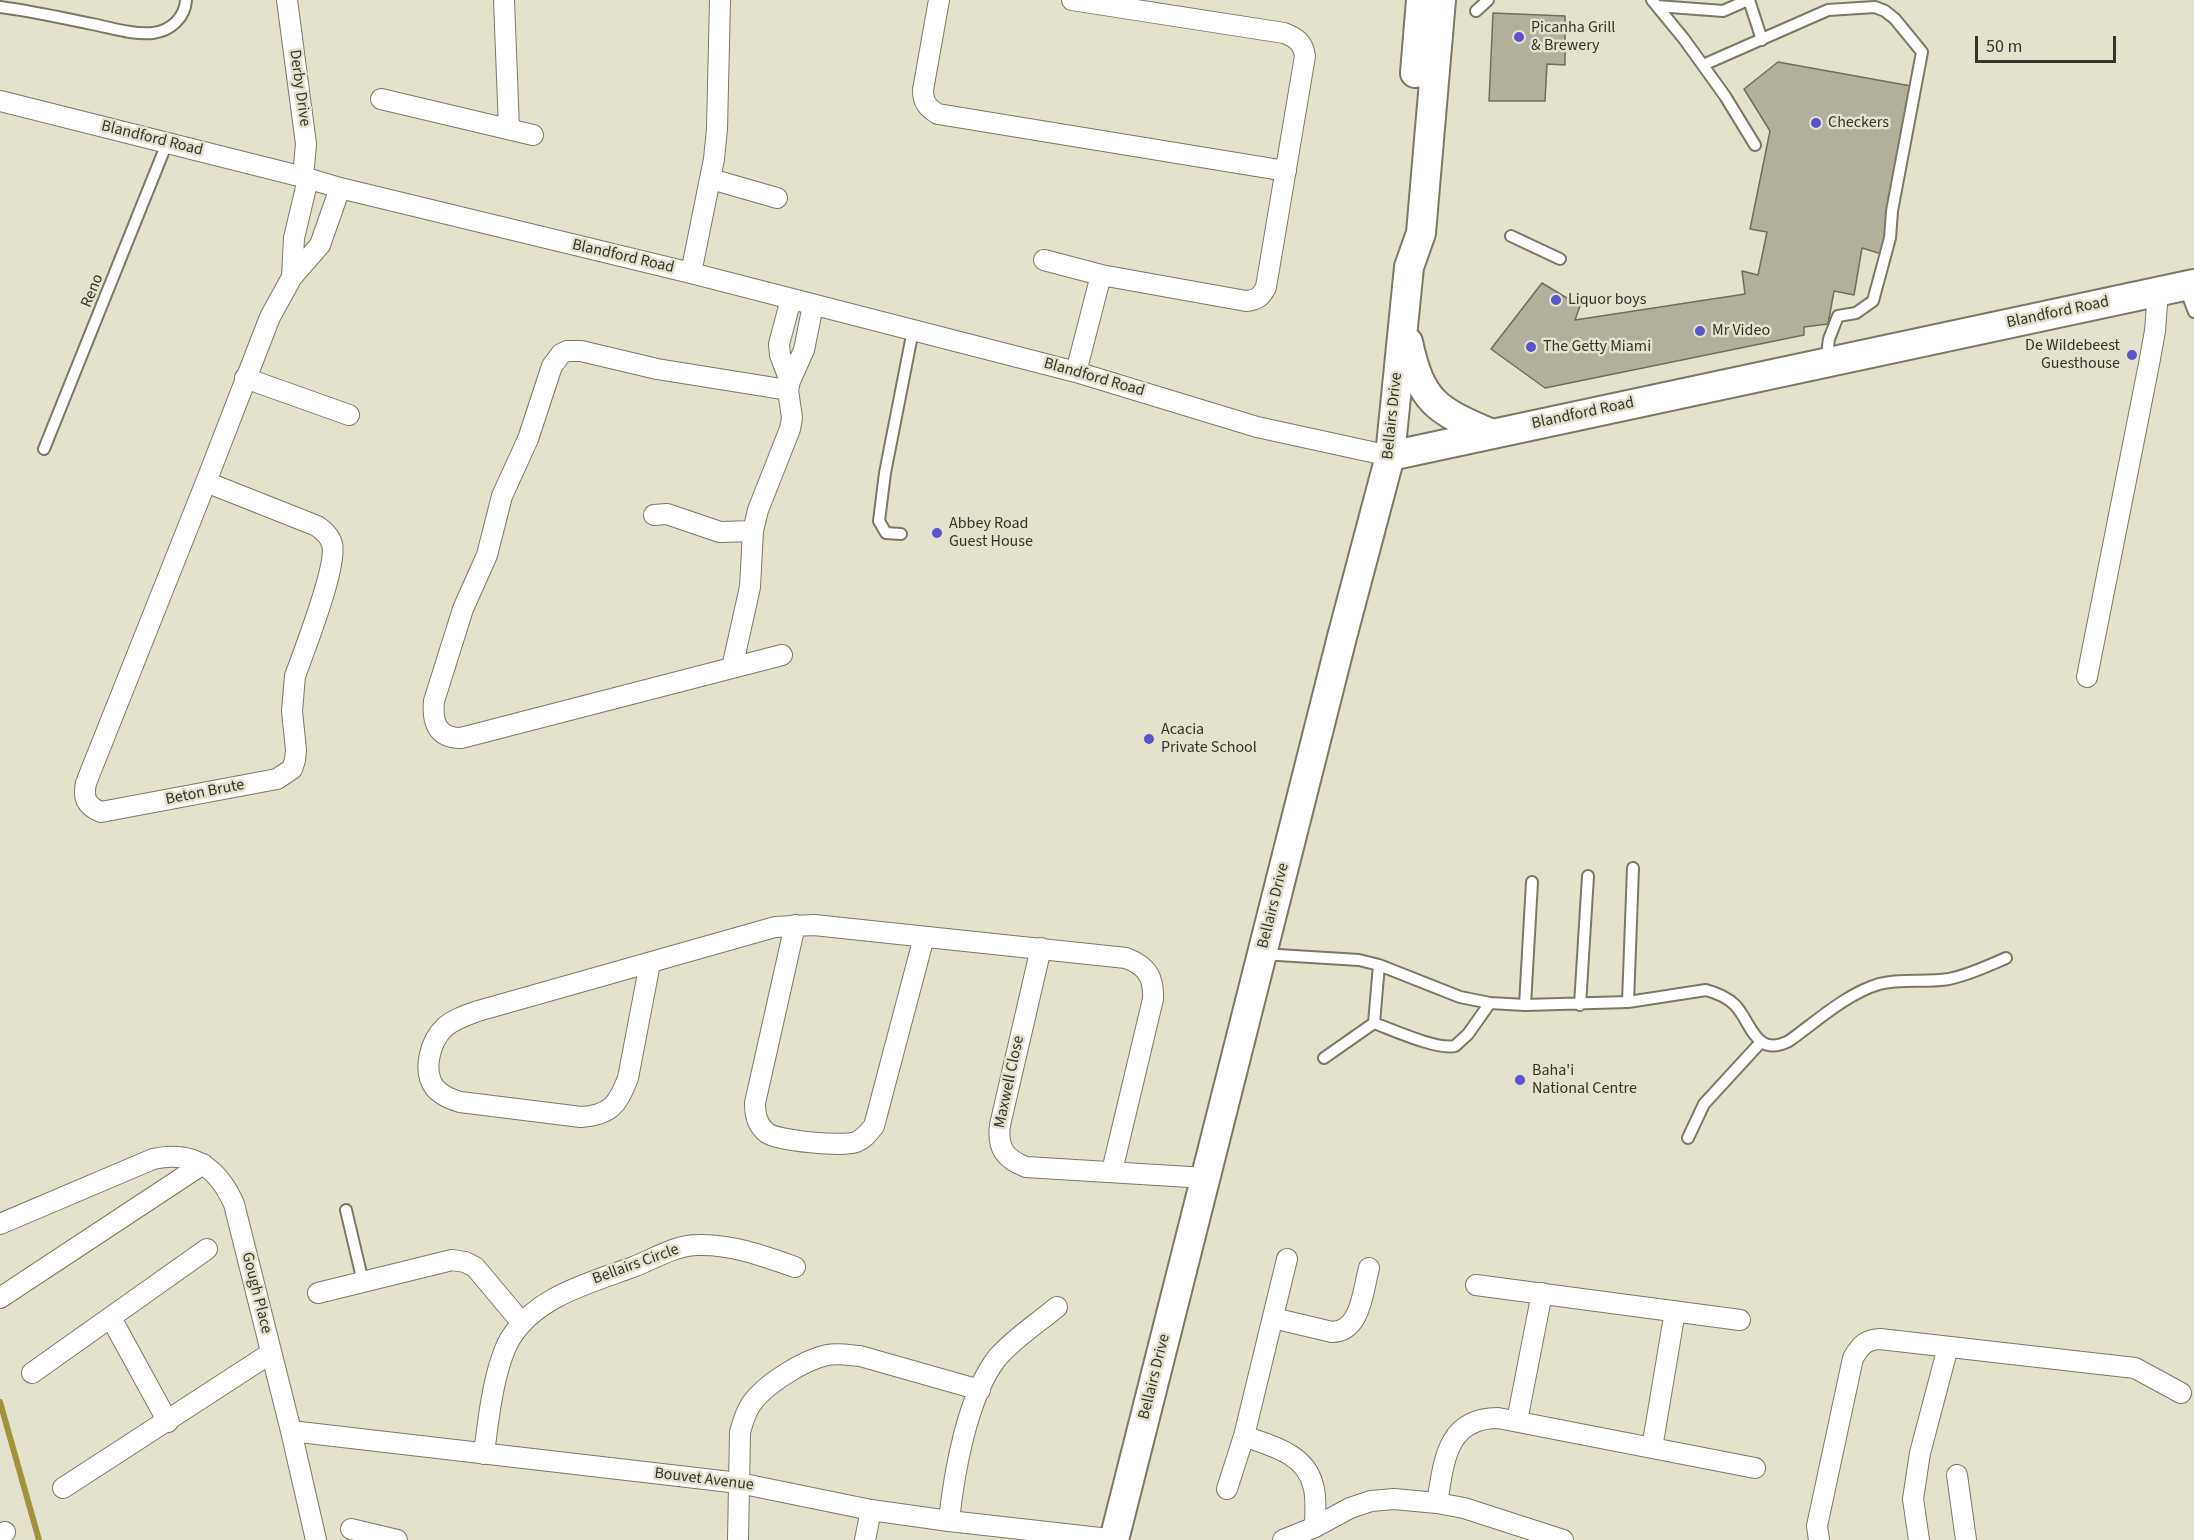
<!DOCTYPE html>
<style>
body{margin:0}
#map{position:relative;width:2194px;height:1540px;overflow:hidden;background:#e4e1cd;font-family:"Source Sans 3",sans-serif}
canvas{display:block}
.scale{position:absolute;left:1975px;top:36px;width:141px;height:27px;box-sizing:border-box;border:3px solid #34342c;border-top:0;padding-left:8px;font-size:18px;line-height:21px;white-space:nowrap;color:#34342c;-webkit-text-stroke:4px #e4e1cd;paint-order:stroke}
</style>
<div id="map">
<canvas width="2194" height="1540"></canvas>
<div class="scale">50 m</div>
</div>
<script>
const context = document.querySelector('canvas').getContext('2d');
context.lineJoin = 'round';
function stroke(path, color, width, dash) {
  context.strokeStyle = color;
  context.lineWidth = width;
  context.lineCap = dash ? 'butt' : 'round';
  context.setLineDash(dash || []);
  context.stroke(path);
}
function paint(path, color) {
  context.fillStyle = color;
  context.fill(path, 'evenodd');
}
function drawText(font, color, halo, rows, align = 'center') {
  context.font = font + ' "Source Sans 3",sans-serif';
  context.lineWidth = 5;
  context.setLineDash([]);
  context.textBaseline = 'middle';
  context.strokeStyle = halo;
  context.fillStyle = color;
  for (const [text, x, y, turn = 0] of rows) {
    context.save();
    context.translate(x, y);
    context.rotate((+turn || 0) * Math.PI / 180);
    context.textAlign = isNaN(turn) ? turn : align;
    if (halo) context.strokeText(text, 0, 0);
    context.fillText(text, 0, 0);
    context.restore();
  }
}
stroke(new Path2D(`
 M0,1402l39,138`), '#a0933c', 6);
const building = new Path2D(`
 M1493,13l72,3v49l-18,-1 -2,37h-56z
 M1778,62l133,24 -26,169 -23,-7 -8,47 -20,-4 -6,33 -24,3v8l-259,53 -54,-39 51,-66 38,23 -5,14 170,-26 -3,-23 16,4 9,-43 -17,-3 20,-98 -26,-42z`);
paint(building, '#b2af9c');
stroke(building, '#6f6d5b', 1.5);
const lane = new Path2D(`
 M1652,0l32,39 41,57 30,49
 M1749,0l13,40
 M1657,6l66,5 25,-11
 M0,7c31,4 62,11 92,17 20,4 41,11 61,9 17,-2 32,-15 33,-33
 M1476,11l12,-11
 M1703,65l125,-55 47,-3 10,4 10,8 27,33 -30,159 -2,27 -17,63 -17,12 -18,3 -9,23 -3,23
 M1511,236l49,23
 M2184,286l10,26
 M44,449l123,-306
 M901,534l-15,-1 -7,-12 6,-48 28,-143
 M1262,954l97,6 20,5 81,32 30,6 35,2 103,-3 78,-12c11,3 21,7 29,15 17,18 20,53 54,36 28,-20 57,-47 90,-57 23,-6 47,-1 70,-5 20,-4 39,-13 57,-21
 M1379,965l-5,58c19,7 63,27 81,23l13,-12 22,-31
 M1628,1002l5,-134
 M1525,1005l7,-123
 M1580,1005l8,-129
 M1324,1058l50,-35
 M1688,1138l16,-34 57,-62
 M346,1210l17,72`);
const street = new Path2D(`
 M287,0l19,144 -3,33
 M504,0l5,129
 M939,0l-16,90c0,13 5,18 15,24l348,57
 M381,99l152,36
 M0,101l303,76 37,11 351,85 385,99 181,55 133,29
 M711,179l66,19
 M1044,260l57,15 145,26c11,-1 15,-4 20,-14l39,-231c-2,-13 -8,-18 -21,-23l-212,-33
 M691,273l23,-114 3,-30 3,-129
 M292,277l2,-39 14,-59
 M1076,372l25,-97
 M245,378l104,37
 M790,381l-10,-26 -1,-11 12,-45
 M206,482l111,44c7,5 13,10 15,18 6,21 -28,107 -37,132l-3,35 4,39 -1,10 -3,9 -15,10 -176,33c-15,-6 -18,-14 -15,-29l120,-301 64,-165 22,-40 28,-32 20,-57
 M654,515l13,-1 53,18 33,-1
 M782,655l-321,83c-24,0 -29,-16 -27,-37l29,-92 24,-54 15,-59 26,-57 24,-73 9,-12 6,-3h14l76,18 131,21
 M732,668l18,-81 3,-56 5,-21 32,-81 2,-11 -4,-28 2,-9 14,-31 9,-45
 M2087,677l62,-313 6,-33 3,-40
 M795,925l-40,178c0,12 2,22 12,30 12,8 76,14 89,9 8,-3 13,-10 18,-16l50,-189
 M1041,948l-41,177c-3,23 5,34 26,42l180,11
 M650,963l-22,115c-10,27 -18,37 -47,39l-121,-15c-9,-3 -18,-6 -25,-14 -13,-17 -5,-47 10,-61 9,-8 22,-12 33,-16l297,-84 39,-2 312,33c21,8 28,19 27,41l-41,172
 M0,1224l153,-65c41,-9 65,9 81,45l57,227 25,109
 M1476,1285l264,35
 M318,1293l134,-33 13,2 10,5 47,56
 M0,1298l203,-134
 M111,1318l57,104
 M1273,1318l59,14c29,0 31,-42 37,-64
 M32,1373l175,-124
 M1517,1421l25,-128
 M291,1431l448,52 132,27 78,11 169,19
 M1244,1436c27,10 61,17 69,49 4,12 2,28 2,42
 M1652,1448l23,-137
 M484,1454c4,-33 10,-87 26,-115 26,-43 80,-56 123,-72 21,-8 42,-22 65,-22 33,-1 66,11 97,22
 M1957,1475l9,65
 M63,1488l208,-135
 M1227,1489l17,-53 43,-177
 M1437,1503c7,-41 9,-85 61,-85l257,50
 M949,1521c5,-48 18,-124 48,-163 16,-19 41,-35 60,-51
 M351,1529l46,11
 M0,1535l5,-3
 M738,1540l2,-108c3,-10 5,-18 10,-26 13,-21 54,-46 77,-51 11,-2 22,0 33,1l120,34
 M865,1540l6,-30
 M1283,1540l32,-13 35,-19 21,-7 23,-2 43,4 27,5 99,32
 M1819,1540l-2,-14 36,-168c8,-13 12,-18 27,-19l255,29 46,25
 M1919,1540l-6,-41 7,-46 28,-106`);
const secondary = new Path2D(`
 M1415,73l6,-73
 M1408,342c13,60 28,68 82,91
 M1390,456l804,-172
 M1114,1540l228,-903 48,-181 19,-189 12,-34 20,-233`);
stroke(lane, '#7b7966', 14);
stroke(street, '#7b7966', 22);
stroke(secondary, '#7b7966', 32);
stroke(lane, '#fff', 10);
stroke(street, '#fff', 20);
stroke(secondary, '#fff', 28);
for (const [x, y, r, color] of [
 [1519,37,6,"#5c53cc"],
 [1816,123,6,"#5c53cc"],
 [1556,300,6,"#5c53cc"],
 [1700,331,6,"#5c53cc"],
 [1531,347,6,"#5c53cc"],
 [2132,355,6,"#5c53cc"],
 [937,533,6,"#5c53cc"],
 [1149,739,6,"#5c53cc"],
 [1520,1080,6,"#5c53cc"]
]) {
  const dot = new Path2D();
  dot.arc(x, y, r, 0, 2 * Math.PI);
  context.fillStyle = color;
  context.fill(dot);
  stroke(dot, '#e4e1cd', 2);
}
drawText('16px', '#34342c', '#e4e1cd', [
 ["Picanha Grill",1531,28],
 ["& Brewery",1531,46],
 ["Checkers",1828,123],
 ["Liquor boys",1568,300],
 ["Mr Video",1712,331],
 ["De Wildebeest",2120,346,"right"],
 ["Guesthouse",2120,364,"right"],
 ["The Getty Miami",1543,347],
 ["Abbey Road",949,524],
 ["Guest House",949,542],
 ["Acacia",1161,730],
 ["Private School",1161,748],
 ["Baha'i",1532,1071],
 ["National Centre",1532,1089]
], 'left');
drawText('16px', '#34342c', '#e4e1cd', [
 ["Derby Drive",299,88,82],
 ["Blandford Road",152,139,14],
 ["Blandford Road",623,257,13],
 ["Reno",93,291,-68],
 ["Blandford Road",2058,313,-12],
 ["Blandford Road",1094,378,16],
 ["Blandford Road",1583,414,-12],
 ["Bellairs Drive",1393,416,-84],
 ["Beton Brute",205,793,-11],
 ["Bellairs Drive",1274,906,-76],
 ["Maxwell Close",1010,1082,-78],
 ["Bellairs Circle",636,1265,-20],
 ["Gough Place",256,1293,76],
 ["Bellairs Drive",1155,1377,-76],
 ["Bouvet Avenue",704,1480,7]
]);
</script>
